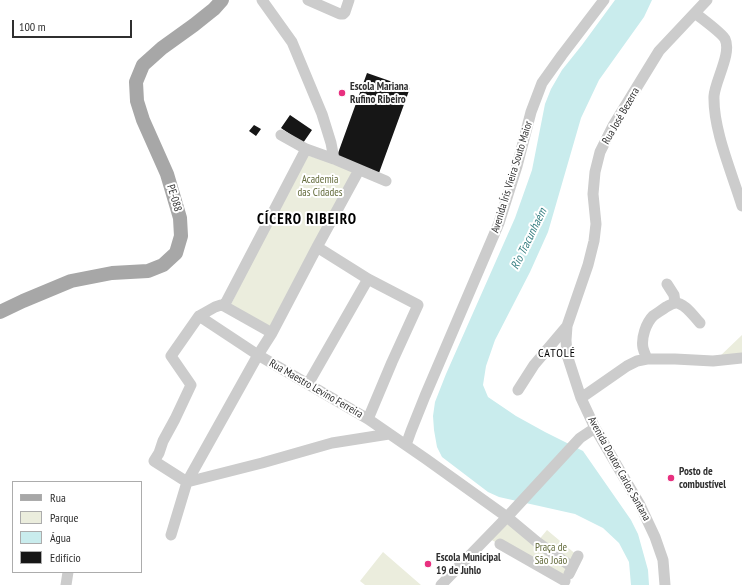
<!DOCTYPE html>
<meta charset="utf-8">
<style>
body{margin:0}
#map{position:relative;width:742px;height:585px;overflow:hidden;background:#fff;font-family:"PT Sans Narrow",sans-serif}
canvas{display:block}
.legend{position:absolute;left:12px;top:481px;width:130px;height:92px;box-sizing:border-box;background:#fff;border:1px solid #acacac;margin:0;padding:5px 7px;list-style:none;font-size:12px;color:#2f2f2f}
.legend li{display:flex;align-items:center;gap:8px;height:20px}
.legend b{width:20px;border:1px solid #acacac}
.scale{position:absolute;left:12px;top:20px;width:120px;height:18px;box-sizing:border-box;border:2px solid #2f2f2f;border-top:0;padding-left:5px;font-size:12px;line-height:14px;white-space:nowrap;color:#2f2f2f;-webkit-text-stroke:3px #fff;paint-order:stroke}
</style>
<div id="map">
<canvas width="742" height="585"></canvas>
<ul class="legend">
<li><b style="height:5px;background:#a7a7a7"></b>Rua</li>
<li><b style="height:11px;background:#ebeddd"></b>Parque</li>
<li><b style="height:11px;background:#c9eced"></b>Água</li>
<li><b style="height:11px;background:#161616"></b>Edifício</li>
</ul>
<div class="scale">100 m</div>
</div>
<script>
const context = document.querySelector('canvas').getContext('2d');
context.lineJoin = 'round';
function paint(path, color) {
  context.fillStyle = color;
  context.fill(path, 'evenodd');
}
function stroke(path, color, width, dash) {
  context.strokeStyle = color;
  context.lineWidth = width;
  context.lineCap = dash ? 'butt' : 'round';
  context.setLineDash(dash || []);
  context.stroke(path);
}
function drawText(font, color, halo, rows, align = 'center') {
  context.font = font + ' "PT Sans Narrow",sans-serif';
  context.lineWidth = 4;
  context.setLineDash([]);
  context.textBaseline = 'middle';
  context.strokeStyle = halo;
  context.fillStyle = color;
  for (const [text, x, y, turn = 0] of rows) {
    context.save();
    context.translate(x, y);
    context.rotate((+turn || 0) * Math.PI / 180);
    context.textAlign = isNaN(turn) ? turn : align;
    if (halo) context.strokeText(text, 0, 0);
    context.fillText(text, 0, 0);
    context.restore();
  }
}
paint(new Path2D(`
 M306,155l53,15 -87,163 -42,-27z
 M742,335v19l-24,4z
 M508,518l29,24 10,-12 31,26 -13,25 -77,-43z
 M383,552l38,33h-56l-5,-4z`), '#ebeddd');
paint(new Path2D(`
 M615,0h37l-8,17 -45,63 -18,38 -33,114 -18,40 -35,68 -9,26 -3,19 5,12 28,19 29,16 38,19 48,69 7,14 10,36 1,15h-18l-2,-23 -10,-19 -16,-15 -28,-14 -76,-17 -11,-5 -46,-35 -5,-10 -3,-17 -1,-14 2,-14 11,-28 69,-156 17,-48 13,-66 6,-15 11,-19 20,-25z`), '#c9eced');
paint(new Path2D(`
 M367,73l43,15 -31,85 -42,-17z
 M290,115l22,15 -9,13 -22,-15z
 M254,125l7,4 -5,7 -7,-5z`), '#161616');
stroke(new Path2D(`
 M262,0l30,42 30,72 9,29 3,16
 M308,0l32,14h3l2,-2 4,-12
 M695,13c6,5 27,20 30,26 7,14 -10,42 -11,57 -1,34 18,77 28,110
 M281,135l25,14 28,10 52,22
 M359,170l-42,77 -45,86 -14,22 110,64 58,40 81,58 30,25 35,25
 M317,247l51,32 50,26 -26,57 -24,57
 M667,284l7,11 1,8
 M224,306l82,-157
 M272,333l-48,-27 -3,-1 -6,2 -16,9 -28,40 20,29 -16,34 -12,22 -4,12 -5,8 33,21 75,-19 70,-20 57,-9
 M647,359c-1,-3 -3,-7 -4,-11 -2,-10 3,-25 10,-32 4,-3 9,-6 13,-9 4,-2 9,-6 14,-3 8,3 14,13 20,19
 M308,384l60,-105
 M518,390l16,-25 33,-39
 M581,398l46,-32 10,-5 10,-2h28l38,2 29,-3
 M406,445l5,-14 14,-35 74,-173 18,-57 14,-54 11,-29 20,-28 42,-55
 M171,535l16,-53 71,-127 -59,-39
 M500,544l65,37
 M569,574l9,-18
 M66,585l2,-13
 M441,585l66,-68 73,-79 15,-10
 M665,585l-2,-25 -8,-23 -15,-32 -45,-77 -14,-30 -14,-43 -1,-15 1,-14 21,-61 6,-24 2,-17 -3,-30 2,-22 5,-20 13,-26 46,-75 48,-51`), '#ccc', 11);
stroke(new Path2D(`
 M0,312l23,-11 48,-20 41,-8 36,-2 15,-6 13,-12 5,-17 -1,-18 -13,-44 -24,-54 -6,-19 -1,-19 7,-17 19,-17 32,-23 20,-16 8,-9`), '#a7a7a7', 14);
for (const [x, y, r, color] of [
 [342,93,4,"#e8307f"],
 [671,478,4,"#e8307f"],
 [428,564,4,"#e8307f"]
]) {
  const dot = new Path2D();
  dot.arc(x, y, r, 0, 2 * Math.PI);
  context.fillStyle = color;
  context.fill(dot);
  stroke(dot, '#fff', 1.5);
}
drawText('bold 11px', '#2f2f2f', '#fff', [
 ["Escola Mariana",350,87],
 ["Rufino Ribeiro",350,100],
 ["Posto de",679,472],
 ["combustível",679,485],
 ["Escola Municipal",436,558],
 ["19 de Juhlo",436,571]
], 'left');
drawText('11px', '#2f2f2f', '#fff', [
 ["Rua José Bezerra",621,116,-60],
 ["Avenida Íris Vieira Souto Maior",512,177,-73],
 ["PE-088",174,198,73],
 ["Rua Maestro Levino Ferreira",316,389,30],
 ["Avenida Doutor Carlos Santana",619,469,61]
]);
drawText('11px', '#646c3c', '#fff', [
 ["Academia",320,180],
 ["das Cidades",320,193],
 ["Praça de",551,548],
 ["São João",551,561]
]);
drawText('italic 12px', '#367e80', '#fff', [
 ["Rio Tracunhaém",529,239,-64]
]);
context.letterSpacing = '1px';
drawText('12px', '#000', '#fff', [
 ["CATOLÉ",557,354]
]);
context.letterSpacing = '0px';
context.letterSpacing = '1px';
drawText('bold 15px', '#000', '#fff', [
 ["CÍCERO RIBEIRO",307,220]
]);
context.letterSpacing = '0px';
</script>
